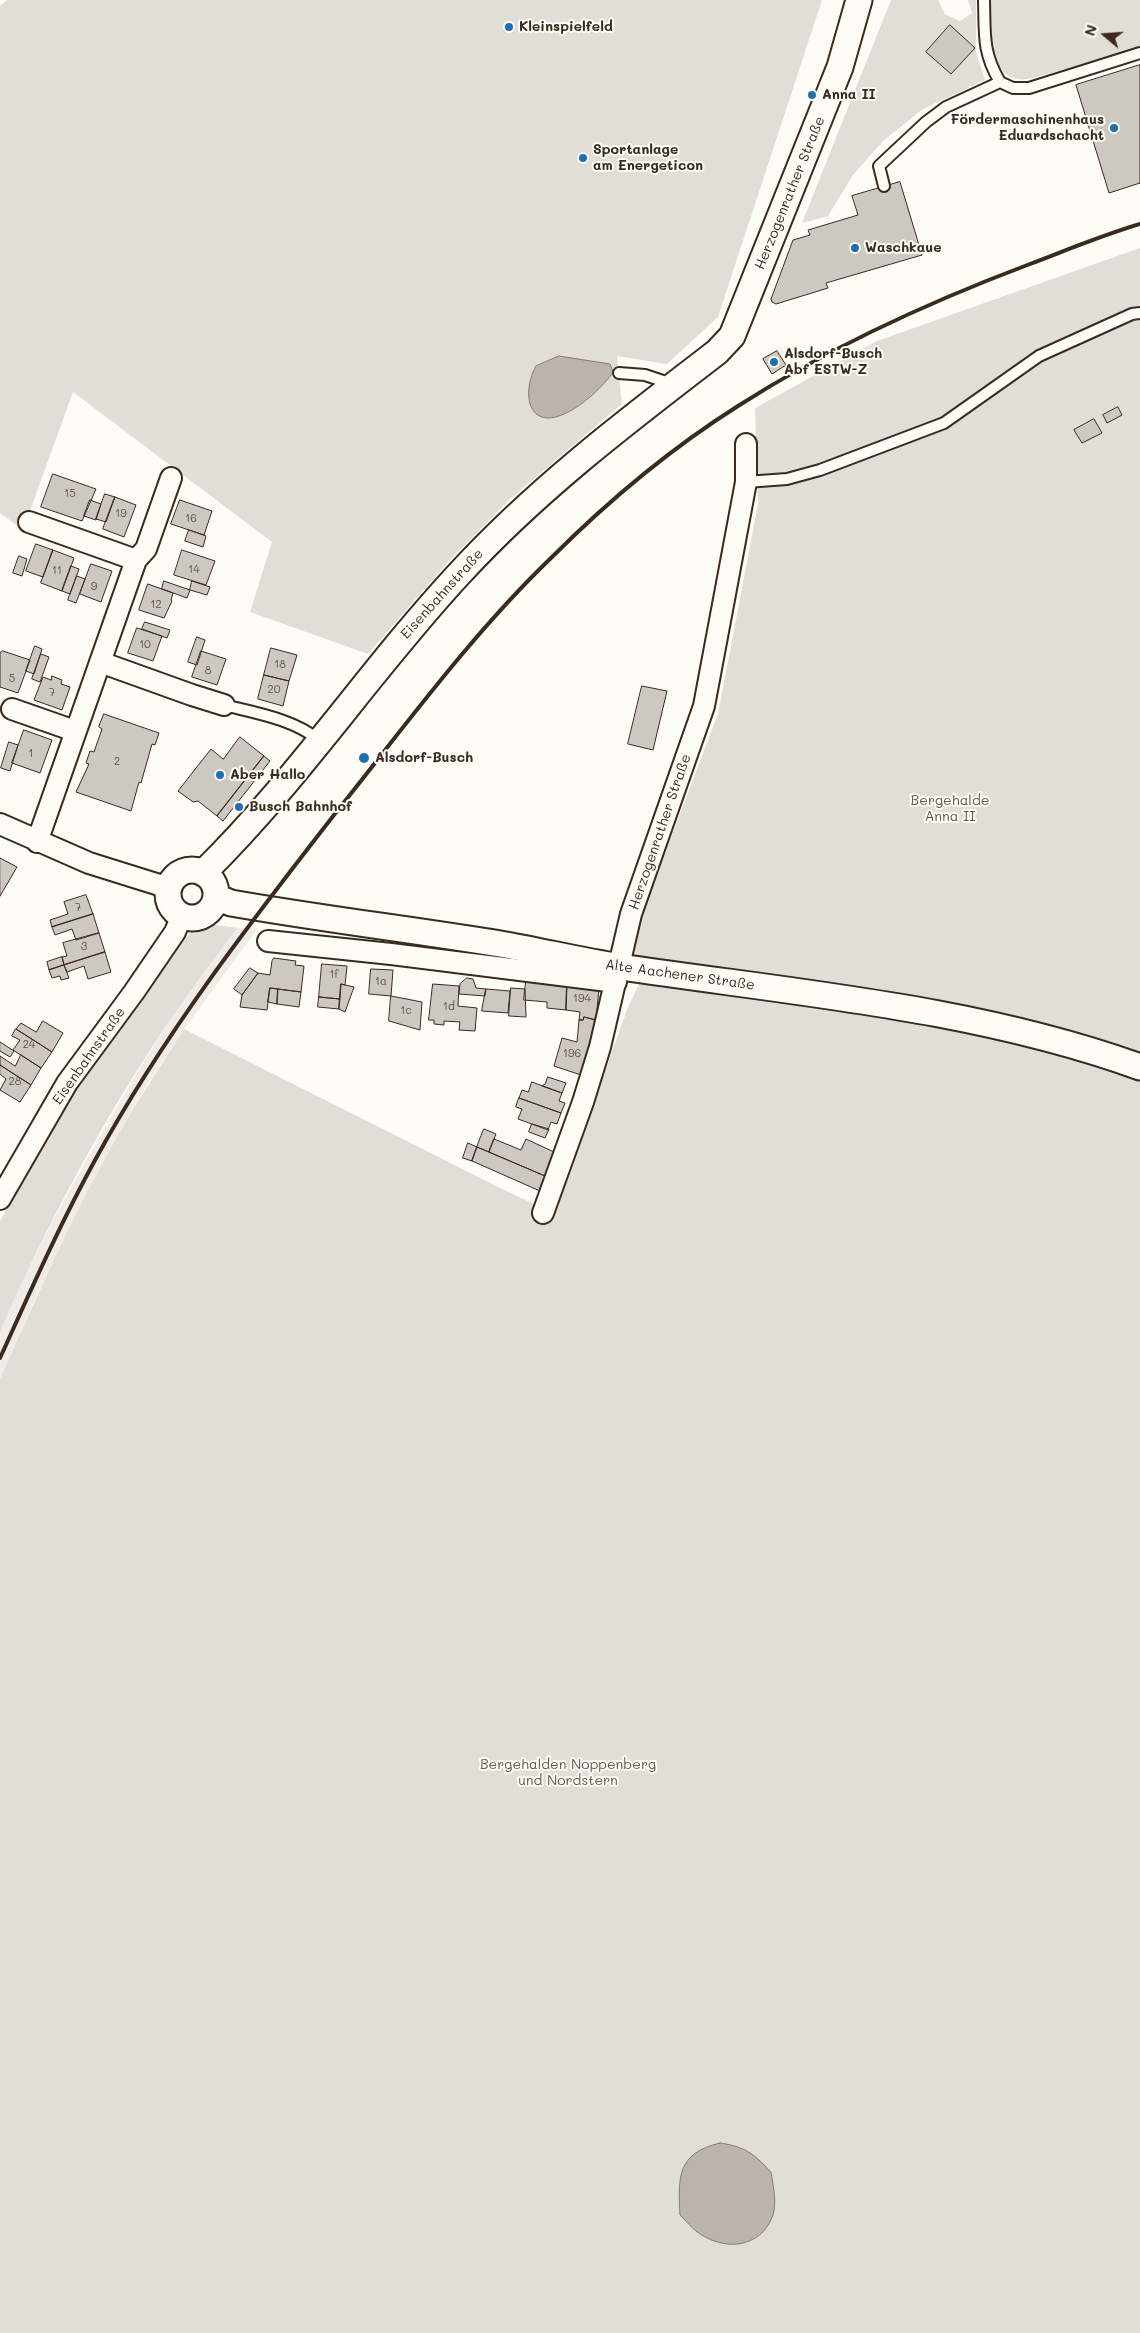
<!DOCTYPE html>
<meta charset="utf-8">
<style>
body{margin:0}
#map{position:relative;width:1140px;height:2333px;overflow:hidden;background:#fdfcf7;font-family:Mali,sans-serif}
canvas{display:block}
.north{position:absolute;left:1080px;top:10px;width:50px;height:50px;-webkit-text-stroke:4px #fdfcf7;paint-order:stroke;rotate:288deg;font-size:14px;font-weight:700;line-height:20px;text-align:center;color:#3b2a1e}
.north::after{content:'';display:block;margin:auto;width:18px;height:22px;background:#3b2a1e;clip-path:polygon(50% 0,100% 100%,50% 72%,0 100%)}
</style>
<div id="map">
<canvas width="1140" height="2333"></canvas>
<div class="north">N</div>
</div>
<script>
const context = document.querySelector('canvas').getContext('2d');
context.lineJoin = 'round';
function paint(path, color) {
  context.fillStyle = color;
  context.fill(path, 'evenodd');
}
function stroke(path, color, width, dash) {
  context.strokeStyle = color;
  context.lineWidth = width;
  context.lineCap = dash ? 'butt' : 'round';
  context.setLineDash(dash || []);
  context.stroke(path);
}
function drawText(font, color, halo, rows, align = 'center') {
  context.font = font + ' Mali,sans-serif';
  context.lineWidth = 4;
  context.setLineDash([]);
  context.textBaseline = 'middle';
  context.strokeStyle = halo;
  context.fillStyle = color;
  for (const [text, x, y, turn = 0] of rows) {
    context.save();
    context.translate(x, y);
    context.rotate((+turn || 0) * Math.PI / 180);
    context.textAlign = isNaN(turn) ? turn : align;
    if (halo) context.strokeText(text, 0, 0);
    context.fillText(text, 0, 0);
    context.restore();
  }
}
paint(new Path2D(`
 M237,928h21l-74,101 -34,51 -49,85 -66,134 -35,80v-47l18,-42 34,-68 36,-65 50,-86 30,-48z`), '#efece7');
paint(new Path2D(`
 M7,0h815l-104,317 -51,47 -50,-8 5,48 -112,95 -63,64 -79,91 -118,-42 22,-70 -199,-150 -50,138 -23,-17v-507z
 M891,0h47l7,14 15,7 12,-8 -4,-13h8v53l9,27 -62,29 -40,32 -30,34 -25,41 -26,7z
 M990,0h150v48l-107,30c-5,1 -11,2 -16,1 -30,-6 -26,-56 -27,-79z
 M1140,248v805c-99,-37 -203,-53 -307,-67 -70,-10 -139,-19 -208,-28l93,-244 40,-210 -3,-96 122,-67z
 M204,923l33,5c-23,32 -47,63 -69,95 -64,95 -123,204 -168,309v-111l62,-113 32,-48 79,-106 17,-21z
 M641,980l452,69 47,22v1262h-1140v-954c32,-72 64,-144 101,-213 25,-47 54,-92 83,-137l320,161 50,23 74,-206z`), '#e1ded7');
const water = new Path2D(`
 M559,356l51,8 3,8c-11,17 -44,47 -66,46 -25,-2 -20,-38 -11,-52z
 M720,2143c26,4 33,10 51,29 2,13 6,30 2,43 -12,34 -50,37 -77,16 -6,-5 -11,-11 -16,-16 -2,-38 -3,-62 40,-72z`);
paint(water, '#bbb4ad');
stroke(water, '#887d74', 1);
const building = new Path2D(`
 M950,25l25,23 -24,26 -25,-22z
 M1140,65v118l-31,10 -33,-108z
 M900,182l22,73 -96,28 2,5 -52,16 -4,-2 -1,-3 22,-59 17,-5 -2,-5 50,-15 -6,-19z
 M777,351l9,14 -14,9 -9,-15z
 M1118,407l4,8 -15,8 -4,-8z
 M1094,419l8,14 -20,10 -8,-13z
 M53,474l43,15 -14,32 -41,-14z
 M105,494l10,3 -9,25 -10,-3z
 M115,497l21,8 -12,32 -21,-8z
 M90,500l11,4 -5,16 -12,-4z
 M180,500l32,11 -8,24 -33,-11z
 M189,530l17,6 -3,11 -18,-6z
 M36,544l17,6 -10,27 -17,-6z
 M53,550l21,8 -12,33 -21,-8z
 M182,550l33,11 -9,24 -32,-10z
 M19,556l8,3 -5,17 -9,-3z
 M91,564l21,7 -11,31 -21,-8z
 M71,566l8,3 -9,25 -8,-3z
 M77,576l8,3 -9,24 -8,-3z
 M164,581l26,9 -3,8 -25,-9z
 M192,581l18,6 -3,8 -17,-5z
 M148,584l25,9 -2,7 1,1 -8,17 -25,-8z
 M145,622l25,8 -3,8 -25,-9z
 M137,628l25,8 -9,25 -25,-8z
 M197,637l8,3 -8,25 -9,-3z
 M35,646l7,3 -8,25 -8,-3z
 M271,648l26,7 -8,26 -25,-6z
 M3,651l27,9 -12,33 -18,-6v-34z
 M201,651l25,8 -9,26 -25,-8z
 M41,654l8,3 -9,25 -8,-3z
 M264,675l25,6 -6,25 -25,-7z
 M52,676l10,4 -1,4 9,3 -8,23 -28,-10 9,-23 8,3z
 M642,686l25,5 -14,59 -25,-6z
 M104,714l55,19 -4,12 -3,-1 -11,39 -2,-1 -8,29 -55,-19 13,-28 -3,-1 4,-12 4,1 8,-23 -3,-2z
 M24,730l28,10 -12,33 -28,-10z
 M240,737l24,19 -47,60 -19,-15 -5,1 -15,-11 33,-42 12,10z
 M9,742l9,3 -8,26 -9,-3z
 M264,756l6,5 -47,60 -6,-5z
 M0,858l17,9 -17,29z
 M86,895l7,19 -41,13 -2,-7 18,-6 -4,-12z
 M93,914l6,19 -23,7 -4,-11 -17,6 -3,-8z
 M99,933l6,19 -41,13 -2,-8 5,-1 -4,-13z
 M105,952l6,20 -23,7 -4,-13 -17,6 -3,-7z
 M62,957l2,8 -15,5 -2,-8z
 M274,958l22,3 -1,4 9,1 -3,26 -31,-4 -3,22 -27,-3 2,-12 16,-22 12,2 2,-14z
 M322,964l25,2 -2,19 -4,-1 -1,15 -21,-2z
 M64,965l5,13 -8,2 -1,-4 -8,2 -3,-8z
 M250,968l8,5 -16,22 -8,-6z
 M371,969l22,1 -2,26 -22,-2z
 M467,978l6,1 3,9 10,1 -1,7 -26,-2 1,-10z
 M526,982l41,4 -1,24 -19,-2v-6l-23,-2z
 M341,984l13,3 -9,25 -6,-3z
 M433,984l26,2 -1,20 19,2 -2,23 -16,-1 1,-8 -16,-1v4l-10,-1v-4h-5z
 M567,986l32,2 -3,32 -12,-3 -1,3h-4l1,-8 -14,-2z
 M270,988l8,1 -1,15 -9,-2z
 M511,988l14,1 1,28 -17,-1z
 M278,989l23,3 -2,15 -22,-3z
 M486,989l24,2 -2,22 -26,-2z
 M391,996l31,6 -2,28 -31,-9z
 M319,997l21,2 -1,10 -21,-2z
 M584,1017l12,3 -15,55 -27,-9 8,-28 15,4 2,-22h4z
 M43,1021l20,12 -11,19 -36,-23 5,-6 15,9z
 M16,1029l36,23 -11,16 -28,-18 7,-10 -8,-4z
 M0,1042l14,9 -4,6 -10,-6z
 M21,1055l20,13 -10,17 -31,-20v-9l15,10z
 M0,1065l31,20 -11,17 -20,-12 6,-11 -6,-5z
 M548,1077l18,6 -4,10 -20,-7 3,-2z
 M532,1082l30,11 -3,8 6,2 -4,10 -42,-15 3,-8 6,2z
 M519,1098l42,15 -4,11 -6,-2 -3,8 -30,-11 4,-10 -6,-2z
 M532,1124l17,5 -4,9 -16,-6z
 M484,1129l12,5 -7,18 -12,-5z
 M494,1139l27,11 5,-11 28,13 -9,24 -56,-24z
 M468,1143l9,4 -5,14 -9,-3z
 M477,1147l68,29 -5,15 -68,-30z`);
paint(building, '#cdc8c2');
stroke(building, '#3b2a1e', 1);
const service = new Path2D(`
 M1000,82l13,6h16l111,-35
 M884,186l-5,-20 47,-44 20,-15 54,-25c-18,-30 -15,-49 -16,-82
 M619,373l26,2 27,9
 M746,482l41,-3 33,-9 124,-47 95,-67 93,-42 8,-1
 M224,705c32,8 69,14 95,35`);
const minor = new Path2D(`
 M29,522l107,38
 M100,662l92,33 32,10
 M12,709l63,22
 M0,824l89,39 80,25
 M37,842l99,-282 10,-11 25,-71
 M268,941l123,13 225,28
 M0,1199l67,-116 67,-91 41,-60 7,-17
 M543,1213l40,-111 17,-55 31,-133 73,-208 42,-224v-38`);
const tertiary = new Path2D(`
 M168 894a24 24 0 1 1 48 0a24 24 0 1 1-48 0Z
 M203,873c94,-92 167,-203 256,-299 77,-84 168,-153 258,-222l15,-16 108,-269 19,-67
 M216,897l15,6c91,16 184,27 275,42 39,7 76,16 115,22 174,26 352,40 519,100`);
stroke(service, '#3b2a1e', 14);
stroke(minor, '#3b2a1e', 24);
stroke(tertiary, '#3b2a1e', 29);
stroke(service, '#fdfcf7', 10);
stroke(minor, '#fdfcf7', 20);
stroke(tertiary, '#fdfcf7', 25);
stroke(new Path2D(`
 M0,1358c30,-66 59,-132 94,-196 69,-127 158,-242 247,-356 67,-84 132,-173 210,-248 57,-57 119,-109 187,-152 92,-59 191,-104 292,-142 37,-14 73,-29 110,-40`), '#3b2a1e', 4);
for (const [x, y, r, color] of [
 [509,27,5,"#1f6fb2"],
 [812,95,5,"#1f6fb2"],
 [1114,128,5,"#1f6fb2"],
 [583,158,5,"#1f6fb2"],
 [855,248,5,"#1f6fb2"],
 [774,362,5,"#1f6fb2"],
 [364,758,6,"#1f6fb2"],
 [220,775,5,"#1f6fb2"],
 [239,807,5,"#1f6fb2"]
]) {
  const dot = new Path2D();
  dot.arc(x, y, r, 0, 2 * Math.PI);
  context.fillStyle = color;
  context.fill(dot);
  stroke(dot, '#fdfcf7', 2);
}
drawText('11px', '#605247', null, [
 ["15",70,494],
 ["19",121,514],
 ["16",191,519],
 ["14",194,570],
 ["11",57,571],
 ["9",94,587],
 ["12",156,605],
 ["10",145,645],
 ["18",280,665],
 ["8",208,671],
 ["5",12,679],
 ["20",274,690],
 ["7",52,693],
 ["1",31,754],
 ["2",117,762],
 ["7",78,908],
 ["3",84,947],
 ["1f",334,975],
 ["1a",381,982],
 ["194",582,999],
 ["1d",449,1007],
 ["1c",406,1011],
 ["24",29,1045],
 ["196",572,1054],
 ["28",15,1082]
]);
drawText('bold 14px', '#3b2a1e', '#fdfcf7', [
 ["Kleinspielfeld",519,27],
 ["Anna II",822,95],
 ["Fördermaschinenhaus",1104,120,"right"],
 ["Eduardschacht",1104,136,"right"],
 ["Sportanlage",593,150],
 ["am Energeticon",593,166],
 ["Waschkaue",865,248],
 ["Alsdorf-Busch",784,354],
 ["Abf ESTW-Z",784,370],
 ["Alsdorf-Busch",375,758],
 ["Aber Hallo",230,775],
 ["Busch Bahnhof",249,807]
], 'left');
drawText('14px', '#3b2a1e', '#fdfcf7', [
 ["Herzogenrather Straße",790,193,-68],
 ["Eisenbahnstraße",442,594,-48],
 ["Herzogenrather Straße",660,832,-71],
 ["Alte Aachener Straße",680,975,8],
 ["Eisenbahnstraße",89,1056,-55]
]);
drawText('14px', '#64574c', '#fdfcf7', [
 ["Bergehalde",950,801],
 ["Anna II",950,817],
 ["Bergehalden Noppenberg",568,1765],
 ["und Nordstern",568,1781]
]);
</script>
